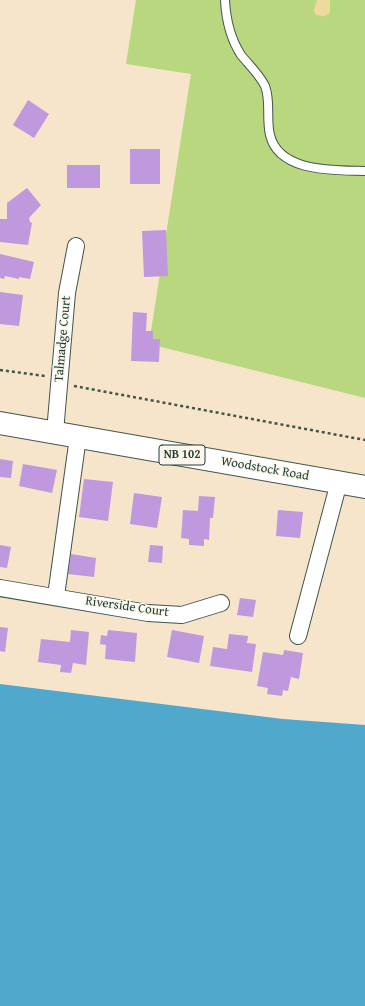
<!DOCTYPE html>
<style>
body{margin:0}
canvas{display:block;background:#f6e4cb}
</style>
<canvas width="365" height="1006"></canvas>
<script>
const context = document.querySelector('canvas').getContext('2d');
context.lineJoin = 'round';
function paint(path, color) {
  context.fillStyle = color;
  context.fill(path, 'evenodd');
}
function stroke(path, color, width, dash) {
  context.strokeStyle = color;
  context.lineWidth = width;
  context.lineCap = dash ? 'butt' : 'round';
  context.setLineDash(dash || []);
  context.stroke(path);
}
function drawText(font, color, halo, rows, align = 'center') {
  context.font = font + ' "Gentium Book Plus",serif';
  context.lineWidth = 3;
  context.setLineDash([]);
  context.textBaseline = 'middle';
  context.strokeStyle = halo;
  context.fillStyle = color;
  for (const [text, x, y, turn = 0] of rows) {
    context.save();
    context.translate(x, y);
    context.rotate((+turn || 0) * Math.PI / 180);
    context.textAlign = isNaN(turn) ? turn : align;
    if (halo) context.strokeText(text, 0, 0);
    context.fillText(text, 0, 0);
    context.restore();
  }
}
paint(new Path2D(`
 M136,0h229v398l-216,-54 42,-270 -65,-10z`), '#b8d77e');
paint(new Path2D(`
 M317,0h13v13c-5,4 -9,4 -15,1l-1,-5z`), '#eeda9e');
paint(new Path2D(`
 M0,684l283,35 82,6v281h-365z`), '#50a8cd');
paint(new Path2D(`
 M28,100l21,14 -15,24 -21,-13z
 M130,149h30v35h-30z
 M67,165h33v23h-33z
 M27,188l14,17 -12,13 1,4 2,1 -4,22 -28,-3v-23h7v-16z
 M166,230l2,46 -24,1 -2,-46z
 M0,254l34,8 -4,17 -11,-2v2l-14,-3 -1,3 -4,-1z
 M0,292l23,3 -4,31 -19,-2z
 M133,312l14,1 -1,18h7v8h7l-1,23 -28,-1z
 M0,459l13,2 -2,17 -11,-1z
 M23,464l34,6 -5,23 -33,-7z
 M84,479l29,3 -5,39 -29,-4z
 M134,493l28,4 -5,31 -27,-4z
 M199,496l16,1 -2,21h-3l-1,22 -5,-1v7l-15,-1v-6l-8,-1 2,-28 15,1z
 M278,510l25,2 -3,26 -24,-2z
 M0,545l11,2 -4,21 -7,-1z
 M150,545l13,1 -1,17 -14,-1z
 M71,554l25,4 -2,19 -26,-3z
 M240,598l16,2 -3,17 -16,-2z
 M0,627l8,1 -3,24 -5,-1z
 M71,630l18,2 -3,33 -13,-2 -2,10 -11,-1 1,-7 -23,-3 3,-23 29,3z
 M108,630l29,3 -2,29 -30,-3 1,-14 -6,-1 1,-9 6,1z
 M172,630l32,6 -5,27 -32,-6z
 M229,634l19,2 -1,7 9,1 -4,28 -42,-6 3,-19 14,2z
 M284,650l19,3 -4,26 -8,-2 -3,14 -5,-1 -1,6 -15,-2 1,-6 -11,-2 6,-34 20,3z`), '#c098dd');
const service = new Path2D(`
 M225,0c1,20 5,38 16,55 8,10 18,19 24,31 6,15 1,33 5,49 9,38 65,35 95,36`);
const minor = new Path2D(`
 M55,432l12,-139 9,-47
 M0,588l148,25 34,2 39,-12
 M56,596l22,-159
 M298,636l41,-154`);
const primary = new Path2D(`
 M0,423l365,64`);
stroke(service, '#3f564b', 10);
stroke(minor, '#3f564b', 18);
stroke(primary, '#3f564b', 24);
stroke(new Path2D(`
 M0,370l45,6
 M74,386l291,54`), '#3f564b', 2.5, [3, 3]);
stroke(service, '#fff', 8);
stroke(minor, '#fff', 16);
stroke(primary, '#fff', 22);
for (const [x, y, w] of [
 [182,455,46]
]) {
  const box = new Path2D();
  box.roundRect(x - w / 2, y - 10, w, 20, 3);
  context.fillStyle = '#fbf7ec';
  context.fill(box);
  stroke(box, '#1f3d34', 1);
}
drawText('bold 12px', '#1f3d34', null, [
 ["NB 102",182,455]
]);
drawText('13px', '#1f3d34', '#fbf7ec', [
 ["Talmadge Court",63,339,-85],
 ["Woodstock Road",265,469,10],
 ["Riverside Court",127,607,8]
]);
</script>
